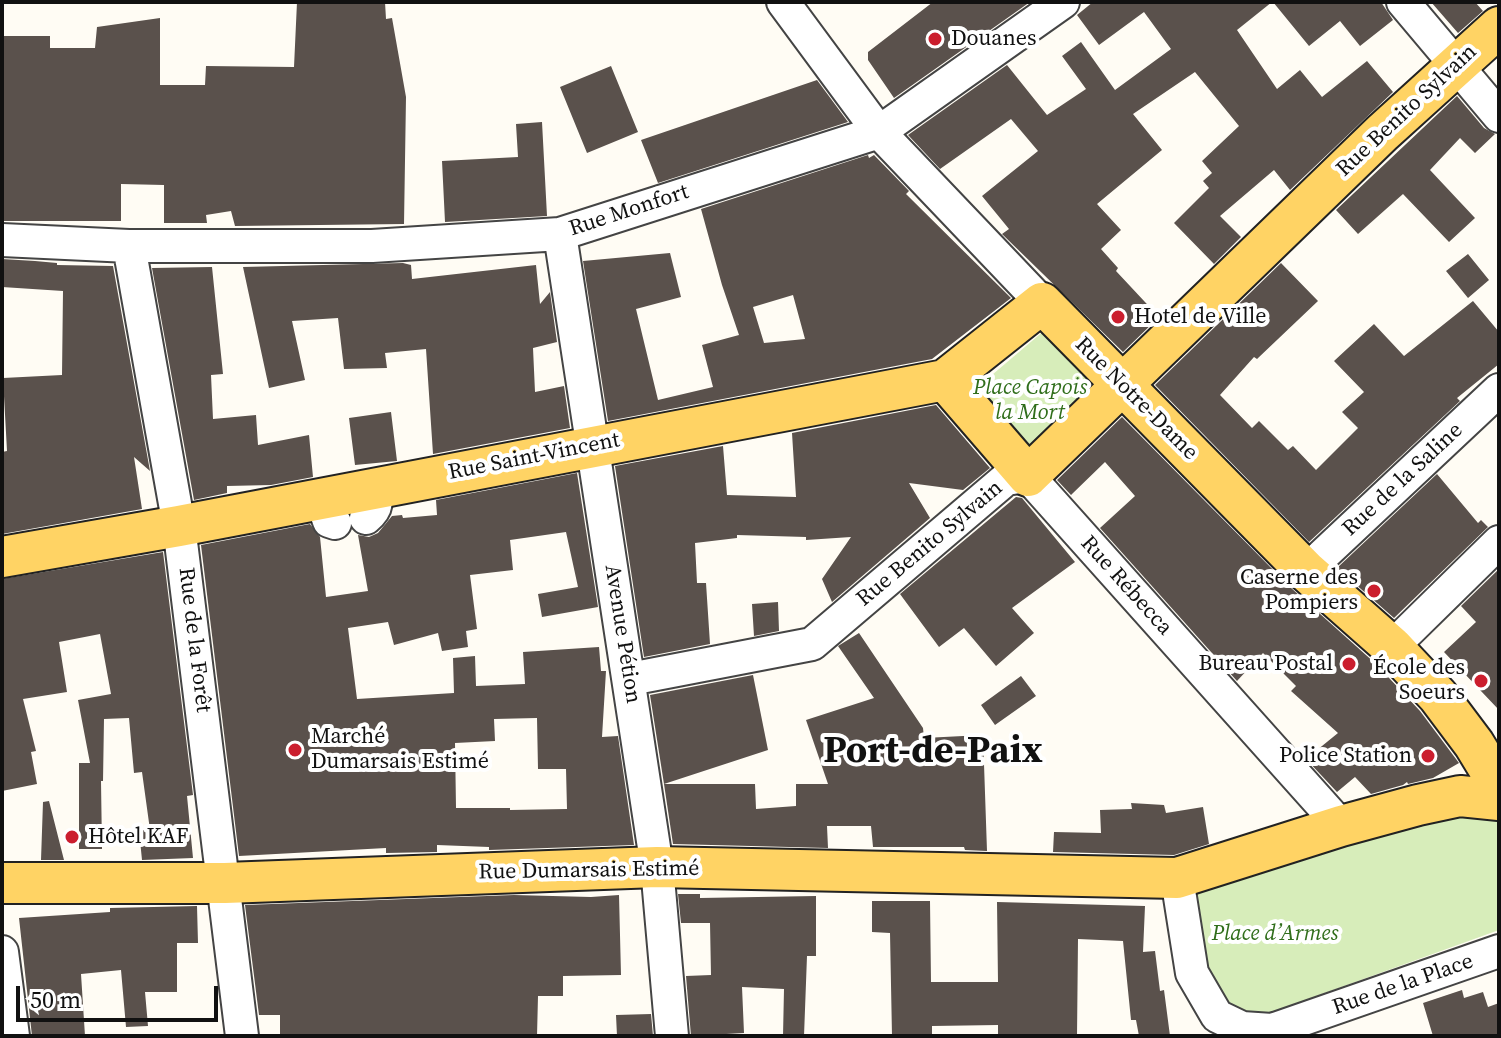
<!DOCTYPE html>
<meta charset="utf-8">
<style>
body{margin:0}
#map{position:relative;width:1501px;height:1038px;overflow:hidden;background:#fffcf4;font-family:"Source Serif 4",serif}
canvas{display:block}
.frame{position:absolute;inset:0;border:4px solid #111;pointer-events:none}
.scale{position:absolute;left:16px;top:986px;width:202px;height:36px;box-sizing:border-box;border:4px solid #111;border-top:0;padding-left:10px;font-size:24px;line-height:28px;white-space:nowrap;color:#111;-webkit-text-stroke:6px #fff;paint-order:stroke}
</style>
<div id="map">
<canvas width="1501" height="1038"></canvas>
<div class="frame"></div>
<div class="scale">50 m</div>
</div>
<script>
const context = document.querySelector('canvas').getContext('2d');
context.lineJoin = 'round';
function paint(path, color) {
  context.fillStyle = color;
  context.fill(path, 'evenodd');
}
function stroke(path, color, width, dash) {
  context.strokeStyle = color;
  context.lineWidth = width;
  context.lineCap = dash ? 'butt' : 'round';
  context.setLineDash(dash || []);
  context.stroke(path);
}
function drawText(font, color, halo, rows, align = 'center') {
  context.font = font + ' "Source Serif 4",serif';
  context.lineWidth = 8;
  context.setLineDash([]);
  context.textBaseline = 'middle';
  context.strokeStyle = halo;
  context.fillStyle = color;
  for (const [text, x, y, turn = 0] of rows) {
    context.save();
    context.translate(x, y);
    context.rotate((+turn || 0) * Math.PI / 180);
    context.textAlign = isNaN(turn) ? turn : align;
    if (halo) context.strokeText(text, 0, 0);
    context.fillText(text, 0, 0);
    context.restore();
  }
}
paint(new Path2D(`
 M1052,324l54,65 -77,76 -63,-68z
 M1458,803l41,5v122l-246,89 -33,-16 -13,-28 -18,-90z`), '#d7edba');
paint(new Path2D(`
 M297,2h88l1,17 6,-1 14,79 -2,127 -169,2 -4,-15 -25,4 1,8h-43v-38l-43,-1v37h-119v-185h48v12h45l2,-21 63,-9v67h45l1,-19 88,1z
 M933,2h97l-136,96 -26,-38v-8z
 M1093,2h179l-35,28 40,59 23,-19 22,27 45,-36 26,31 -103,98 -16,-20 -54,46 21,21 -27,27 -40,-41 35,-35 -6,-7 9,-8 -10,-12 37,-35 -44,-54 -62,42 29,36 -65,54 24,26 -20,19 17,19 -2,3 43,46 -36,35 -121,-118 7,-5 -27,-33 56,-45 -27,-32 -71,50 -32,-34 99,-70 40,50 39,-26 -24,-33 19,-14 34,48 56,-41 -27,-37 -45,33 -22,-30z
 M1273,2h108l12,18 -33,26 -20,-25 -31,25z
 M1431,2h44l8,9 -25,22z
 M611,66l27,66 -51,21 -27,-66z
 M817,80l31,42 -190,61 -17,-43z
 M1457,96l27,32 11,6 -20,19 -15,-15 -30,32 45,48 -26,24 -46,-48 -45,40 -22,-24z
 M542,122l5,94 -102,6 -3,-61 76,-4 -2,-33z
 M868,155l1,3 5,-3 35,36 -3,3 105,104 -79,61 -324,62 -25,-160 87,-8 11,44 -45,12 22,91 55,-13 -11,-42 37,-10 -17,-50 -21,-76zM793,295l12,44 -41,4 -11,-36z
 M1468,254l21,26 -21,18 -22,-27z
 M2,259l33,2 22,2v2l56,1 37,205 -16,-14 8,52 -140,25v-82l5,-1 -4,-73 59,-3 1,-84 -61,-4z
 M403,263l8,2 1,14 124,-14 4,39 10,-12 7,50 -24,6 2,44 29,-6 6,42 -137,26 -7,-105 -41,4 2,15 -43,1 -6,-51 -46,3 13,59 -36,8 -26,-121z
 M1281,263l37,38 -61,58 -3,-2 -34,38 32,33 7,-7 29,29 5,-4 23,24 42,-42 -16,-16 22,-20 -30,-31 40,-37 30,32 69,-55 26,31v32l-42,34 3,3 -151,141 -154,-157z
 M212,267l11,107 -12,1 2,44 43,-4 2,30 51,-10 4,42 -42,8 -44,1v7l-33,7 -42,-232z
 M936,405l54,63 -27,22 -54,-7 21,35 -98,84 -10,-23 29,-42 -45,3v-3l-69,-2v3l-42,5 2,40h9l4,61 -66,13 -29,-191 108,-20 4,49 69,2 -4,-64z
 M391,412l6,49 -42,4 -6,-47z
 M1122,417l168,170 86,77 44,47 39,52 -26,15 -25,6 -1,-2 -4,3 -32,9 -16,-17 -18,15 -31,-33 32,-26 -47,-42 5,-5 -33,-33 -26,28 -137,-153 35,-32 -30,-34 -34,33 -14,-15z
 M577,473l21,134 -56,10 -4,-23 40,-7 -12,-55 -56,8 3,30 -43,5 7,54 -11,2 2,16 -26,4 -4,-18 -44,12 -6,-23 -40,6 9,71 97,-6 -1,-35 22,-2 1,30 49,-2 -2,-32 76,-5 2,24h5l-4,66 16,-1 16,109 -145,5v-3l-52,-2v7l-51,1v-5l-147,8 -38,-311 109,-21 10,13 6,60 42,-6 -10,-56 11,2 9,-4 14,-17 10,-1 1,3 34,-3 -1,-15zM537,718l1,51h28l1,40 -57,1v-2h-54l-1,-65 40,-2 -1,-22z
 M1437,474l41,49 3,-3 7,7 -94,91 -57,-50z
 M1016,497l6,1 53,64 -63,46 22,25 -38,33 -32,-38 -25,19 -39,-53z
 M163,552l30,243 -6,1 6,62 -51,2 -3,-30h11l-8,-58 -8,1 -5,-55 -25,1 -1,62h-2l1,68h-23v-86h11l-12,-63 33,-6 -11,-60 -41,8 8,50 -44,7 13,52 -5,1 6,32 -35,7v-212z
 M1499,569v141l-55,-58 32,-30 -15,-16z
 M778,602l1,29 -25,5 -2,-32z
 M859,633l64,95 1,10 59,-3 4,116 -22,-1 -1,-3h-91l-2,-21h-44l1,22 -155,-4 -9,-60h91l1,25 40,-3v-22h32l-22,-64 68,-22 -36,-52z
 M753,675l15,75 -104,34 -14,-89z
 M1021,676l15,20 -41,29 -14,-20z
 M49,801l15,59h-23l2,-58z
 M1131,803l33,2 2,8 37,-6 6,37 -35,11 -121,-3 1,-20 47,1 -1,-23 32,-1z
 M678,894h22v4l116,-2v60h-9l-3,80h-21l1,-47 -42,-2 2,46 -53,3 -5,-60 25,-1 -1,-52h-29z
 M514,895l77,2 28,-2 2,80 -58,1v20h-25l-1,40h-257v-21h-21l-14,-110z
 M872,901h58l1,81h67l-1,-80 148,4 -2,46 12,-1 5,40 4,-1 6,46h-31l-3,-16h-5l-8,-79 -45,-2 -1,97h-79v-11l-66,1v10h-40l-2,-103 -18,-1z
 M197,906l1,37h-21v49h-32l3,34 -22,1 -5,-57 -40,4 4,62h-53l-13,-118 91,-6v-4z
 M1462,990l2,8 19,-6 5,15 11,-4v33h-66l-10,-33z
 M651,1014l2,22h-36l-1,-21z`), '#5a514c');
const minor = new Path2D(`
 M783,2l96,130 163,171
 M1403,2l96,114
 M560,234l97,633 15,169
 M2,240l127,6h243l188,-12 319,-102 184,-130
 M129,246l50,280 63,510
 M321,499l8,22 6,2
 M366,518c12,-10 11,-15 6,-29
 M1306,571l193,-181
 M1392,647l107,-105
 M630,679l182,-35 194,-165 22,-3 313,350
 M1177,878l15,95 25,43 25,12 30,2 227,-79
 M2,952l11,84`);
const major = new Path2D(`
 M945,380l83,96 354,-343 117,-106
 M2,557l177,-31 766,-146 97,-77 264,268 86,76 46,49 36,48 25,41
 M2,883h223l432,-16 520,11 164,-52 77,-21 42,-9 39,4`);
stroke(minor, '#444', 36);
stroke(major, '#222', 44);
stroke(minor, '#fff', 32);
stroke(major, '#ffd364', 40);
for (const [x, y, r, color] of [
 [935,39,8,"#cb1e2e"],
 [1118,317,8,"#cb1e2e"],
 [1374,591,8,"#cb1e2e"],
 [1349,664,8,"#cb1e2e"],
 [1481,681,8,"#cb1e2e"],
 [295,750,8,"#cb1e2e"],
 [1428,756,8,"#cb1e2e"],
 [72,837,8,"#cb1e2e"]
]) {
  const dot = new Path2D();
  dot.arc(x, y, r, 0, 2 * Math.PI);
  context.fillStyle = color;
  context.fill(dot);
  stroke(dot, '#fff', 3);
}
drawText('22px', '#111', '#fff', [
 ["Douanes",951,39],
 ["Hotel de Ville",1134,317],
 ["Caserne des",1358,578,"right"],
 ["Pompiers",1358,603,"right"],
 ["Bureau Postal",1333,664,"right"],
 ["École des",1465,668,"right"],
 ["Soeurs",1465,693,"right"],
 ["Marché",311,737],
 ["Dumarsais Estimé",311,762],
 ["Police Station",1412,756,"right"],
 ["Hôtel KAF",88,837]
], 'left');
drawText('22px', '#111', '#fff', [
 ["Rue Benito Sylvain",1407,111,-43],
 ["Rue Monfort",629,211,-18],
 ["Rue Notre-Dame",1136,399,45],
 ["Rue Saint-Vincent",534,457,-11],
 ["Rue de la Saline",1403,480,-43],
 ["Rue Benito Sylvain",930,544,-40],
 ["Rue Rébecca",1126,586,48],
 ["Avenue Pétion",622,634,81],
 ["Rue de la Forêt",194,640,83],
 ["Rue Dumarsais Estimé",589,871,-1],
 ["Rue de la Place",1403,985,-19]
]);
drawText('italic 22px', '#306e1b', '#fff', [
 ["Place Capois",1030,388],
 ["la Mort",1030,413],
 ["Place d’Armes",1275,934]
]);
drawText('bold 38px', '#111', '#fff', [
 ["Port-de-Paix",933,752]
]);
</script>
